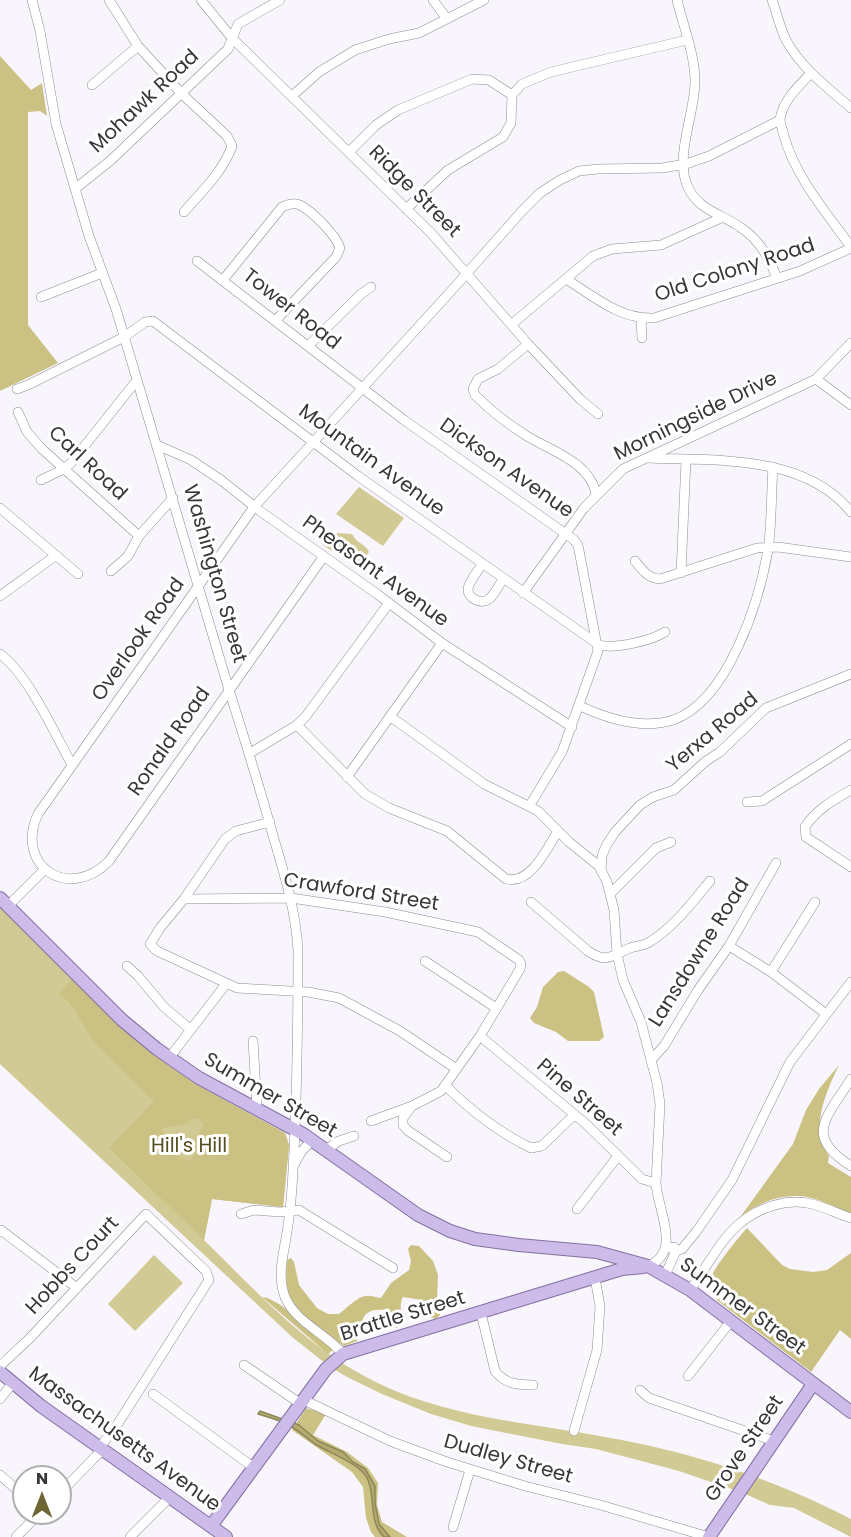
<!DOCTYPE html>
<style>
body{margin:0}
#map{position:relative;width:851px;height:1537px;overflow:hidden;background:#f8f5fd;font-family:Poppins,sans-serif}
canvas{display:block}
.north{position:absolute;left:12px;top:1465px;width:60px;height:60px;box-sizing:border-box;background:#fff;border:2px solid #afafb0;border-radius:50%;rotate:0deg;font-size:16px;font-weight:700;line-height:24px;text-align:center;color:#373639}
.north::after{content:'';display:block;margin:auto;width:21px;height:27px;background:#6d6632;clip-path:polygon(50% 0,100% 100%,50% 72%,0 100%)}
</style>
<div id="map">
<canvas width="851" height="1537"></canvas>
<div class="north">N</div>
</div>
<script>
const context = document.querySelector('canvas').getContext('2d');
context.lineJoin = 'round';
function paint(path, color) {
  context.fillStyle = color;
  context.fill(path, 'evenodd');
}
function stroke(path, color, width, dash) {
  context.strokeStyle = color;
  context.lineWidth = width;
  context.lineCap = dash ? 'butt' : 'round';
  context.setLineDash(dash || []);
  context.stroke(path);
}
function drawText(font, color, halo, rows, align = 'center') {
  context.font = font + ' Poppins,sans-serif';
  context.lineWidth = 6;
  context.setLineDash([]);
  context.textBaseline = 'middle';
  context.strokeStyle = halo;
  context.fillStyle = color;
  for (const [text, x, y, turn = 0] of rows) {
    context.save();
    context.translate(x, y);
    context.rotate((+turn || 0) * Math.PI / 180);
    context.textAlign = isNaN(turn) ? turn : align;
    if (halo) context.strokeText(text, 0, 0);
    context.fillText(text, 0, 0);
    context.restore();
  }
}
paint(new Path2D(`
 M359,487l45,31 -21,28 -47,-32z
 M326,530l8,5 3,-2 15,1c6,11 13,9 17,18l-9,12 -8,-5 -1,-5 -5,2 -11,-8 -3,3 -9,-6 -2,-11z
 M0,907l116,116 27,24 52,37 90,49 4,12 -6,62 -71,-8 -8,41c50,49 100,104 162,137 76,41 162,45 245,61 84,15 165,42 240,81v18l-57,-29 -24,-3 -27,-12 -64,-22 -83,-22 -34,-5 -91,-18 -40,-12 -49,-20 -35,-17 -17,-10 -38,-30 -292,-273z
 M154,1255l29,28 -48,48 -27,-27z`), '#d2ca94');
paint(new Path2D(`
 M0,56l31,34 11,-7 5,33 -7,-5 -12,1v213l30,38 -58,28z
 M564,971l25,16 5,5 10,45 -5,4h-31l-12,-9 -22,-9 -4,-5 7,-11 6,-20 15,-15z
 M72,979l44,44 37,32 42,29 90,49 4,12 -6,62 -71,-8 -8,41 -95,-92 45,-47 -61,-60 -23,-38 -11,-9zM198,1118l5,6 -4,11 1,5 18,1 6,4v3l-4,3 -22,1 -9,9c-16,-7 -26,-16 -26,-33l23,-4 6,-5z
 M839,1065c-13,27 -30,64 -10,91l-1,7 23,14v36c-17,-5 -35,-17 -53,-17 -20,-1 -42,8 -57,20l52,-72 13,-34 13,-21z
 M747,1228l35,37 8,4 23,3 14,-2 24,-17v86l-11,-9 -29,42 -93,-71c-4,-6 -7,-15 -7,-22 1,-10 29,-43 36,-51z
 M411,1245l8,1 14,15 5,14 -1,26 3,14 -4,4 -9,-3 -2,-13 -3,-3 -19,-3c-5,8 1,18 -6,31l-8,-4 -5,-14c-26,-3 -21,16 -27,31l-13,5c-9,-6 -18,-13 -27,-20 -27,-21 -33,-31 -30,-66l4,-2 3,4 5,23 18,23 11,6h11c7,-5 19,-18 27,-18 5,-1 10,2 15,2l10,-15 18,-13 2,-9 -3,-12z
 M262,1297c18,1 56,40 72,52l-6,5z
 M306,1408l20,6 -13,21 34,17 21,16 10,15 -1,22 5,17 25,15h-32l-4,-5 -5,-14 -3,-31 -11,-15 -60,-42z`), '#cbc182');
const water = new Path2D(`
 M260,1411l39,14 19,16 25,11 10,10 12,7 10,17v17l4,21 11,13h-6c-16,-16 -8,-38 -16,-57 -6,-16 -39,-27 -53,-36 -10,-7 -19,-16 -31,-21 -8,-4 -17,-6 -26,-9z`);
paint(water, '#b3aa6b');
stroke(water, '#8e875c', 1.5);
const minor = new Path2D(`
 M32,0l8,31 16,93 33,112 27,73 113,381c16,50 31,99 45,149 11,37 22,73 24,112 0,73 -1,147 -5,220 -1,18 -2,36 -5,54 -3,25 -12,48 -3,72 11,26 41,36 58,57
 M109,0l29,46 44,48 45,42 5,10c-9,26 -31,46 -48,66
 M201,0l31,38 199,195 97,111 52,55 18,15
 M433,0l14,19
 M677,0c6,25 18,55 18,81 0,32 -20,74 -8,104 10,25 33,28 53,42 19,12 29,31 37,51
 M772,0c5,13 8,28 14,40 15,28 42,48 65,68
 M811,73c-12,13 -28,27 -31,46 0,5 3,12 4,17 12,42 42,76 67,111
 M92,85l46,-39
 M292,96l27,-24 36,-22 34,-11 30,-6 65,-33
 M349,152l27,-27 22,-15 74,-31 17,1 23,15
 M76,188l34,-27 118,-112 10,-25 42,-24
 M406,209l42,-39 55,-33 8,-14 1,-28 10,-11 29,-12 136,-32
 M197,261l207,159 169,119 5,6 20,106 -36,101 -32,53
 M566,279c27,17 55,41 88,39l146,-47 51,-23
 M223,280l59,-73c6,-3 12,-5 18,-2 13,7 36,30 40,43l-4,9 -60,63
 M41,297l61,-24
 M641,318l1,20
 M512,324l81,-68 19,-7 49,-4 60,-27
 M528,344l-30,25 -20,10 -5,10 2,6c15,15 34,30 52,41 24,15 63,26 69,58
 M308,346l53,-52 10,-7
 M816,379l35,26
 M17,389l11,-4 96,-48 21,-15 8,-1 205,155 241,169c16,4 52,-4 66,-13
 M18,412l9,20 15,17 97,87
 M157,445l34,15 30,20 39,31 117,83 65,49 130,84
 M648,458c68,3 156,-4 203,54
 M41,480l23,-11 7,-6 66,-83
 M0,508l78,66
 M324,556l-215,305c-40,41 -95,5 -71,-47l216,-307 198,-217 70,-79 18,-18 20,-13 19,-9 19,-2 64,-1 24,-4 23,-8 71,-36
 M635,561c8,10 13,17 25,18l97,-31 21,-1 73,10
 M482,564c-4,7 -13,17 -14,25 0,10 14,16 21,10 6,-5 10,-14 14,-20
 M111,571l17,-15 11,-20 34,-38
 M681,573l5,-113
 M523,593l61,-85 39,-39 193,-90 35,-36
 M0,596l55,-40
 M0,654c28,20 55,80 72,111
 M580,706c28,13 62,24 93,14 55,-19 86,-118 95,-170 4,-27 3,-56 5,-83
 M391,717l93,67 54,27 31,31 30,24 8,16 7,28 3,44 6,26 18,42 16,61 3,21 -4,79c1,26 27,69 -8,83
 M297,725l68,69 24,14 58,23 59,48c25,6 41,-31 52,-48
 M250,753l47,-28 9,-9 83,-113
 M347,777l95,-134
 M851,790c-18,10 -35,20 -46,37l1,10 45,30
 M747,802l15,-1 89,-57
 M270,822l-34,9 -11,8 -41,60 -24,29 -10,16 7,7 80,37 71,4 31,6 61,33 55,37
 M601,871l1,-15 4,-10 9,-14 25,-27 13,-8 21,-7 32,-29 14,-9 46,-44 85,-34
 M610,894l46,-46 15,-6
 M184,899l107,-1 94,14 93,20 41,28 2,4 -1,5 -40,67 -39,55 -29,15 -9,12v7l4,5 40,27
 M531,902l57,49c19,13 23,5 42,-3 6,-2 12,-2 18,-5 25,-15 44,-40 62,-62
 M8,906l37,-37
 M729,946l42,26 55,42
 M425,961l71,47
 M127,966l11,10 26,31 27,23
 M771,972l44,-70
 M480,1036l106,88 56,55 14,4
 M253,1041l4,68
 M169,1058l57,-74
 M651,1060l13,-14 34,-56 31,-44 47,-83
 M851,1079c-24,38 -48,57 0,87
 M445,1085c25,25 55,48 86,63l11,-2 32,-31
 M371,1121l41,-15
 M327,1149l12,-8 15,-5
 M295,1163l6,-11 11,-12
 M577,1209l41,-53
 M241,1214l13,-4 26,2 19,-2 94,58
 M0,1232l1,-2 76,58
 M667,1246l9,5 6,-2 14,-17 36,-52 58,-118 61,-80
 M665,1275l11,-24 -2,-4
 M690,1290c15,-20 30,-50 49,-66 20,-17 48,-26 73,-20 13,3 26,10 39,14
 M481,1313l14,58c10,13 23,14 38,14
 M244,1365l57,39
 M0,1366l30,-28 116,-124 60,57 3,9 -92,145 -17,22
 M688,1376l43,-55
 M640,1390l9,8 125,43
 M153,1394l100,73
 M0,1399l12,-15
 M304,1400l86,41 57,21 78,24 79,20 105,31
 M574,1431l23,-81 3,-44 -5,-28
 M0,1475l24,21
 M60,1493l43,-44
 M453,1527l17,-57
 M16,1537l24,-24
 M130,1537l40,-40`);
const major = new Path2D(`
 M0,898l122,122 35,29 42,29 104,56 115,81 32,16 25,8 44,6 78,7 51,14 42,24 161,122
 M0,1372l41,34 185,131
 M211,1526l115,-157 17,-15 279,-85 21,-2
 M709,1537l104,-153`);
stroke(minor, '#8e8c93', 10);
stroke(major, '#8370a2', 14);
stroke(minor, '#fff', 9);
stroke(major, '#cdbce9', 12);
drawText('20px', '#373639', '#fff', [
 ["Mohawk Road",145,102,-43],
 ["Ridge Street",414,192,45],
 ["Old Colony Road",735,271,-18],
 ["Tower Road",291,310,38],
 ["Morningside Drive",696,417,-26],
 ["Mountain Avenue",371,461,36],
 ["Carl Road",87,464,43],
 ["Dickson Avenue",506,469,35],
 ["Pheasant Avenue",375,572,36],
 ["Washington Street",214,574,74],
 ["Overlook Road",139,640,-55],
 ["Yerxa Road",713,733,-40],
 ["Ronald Road",170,742,-55],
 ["Crawford Street",361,893,9],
 ["Lansdowne Road",700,953,-58],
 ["Summer Street",270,1096,30],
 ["Pine Street",579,1098,41],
 ["Hobbs Court",73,1266,-47],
 ["Summer Street",742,1307,36],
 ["Brattle Street",403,1317,-17],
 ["Massachusetts Avenue",124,1440,36],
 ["Grove Street",745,1449,-56],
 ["Dudley Street",508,1460,16]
]);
drawText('20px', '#574f1f', '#fff', [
 ["Hill's Hill",189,1147]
]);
</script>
